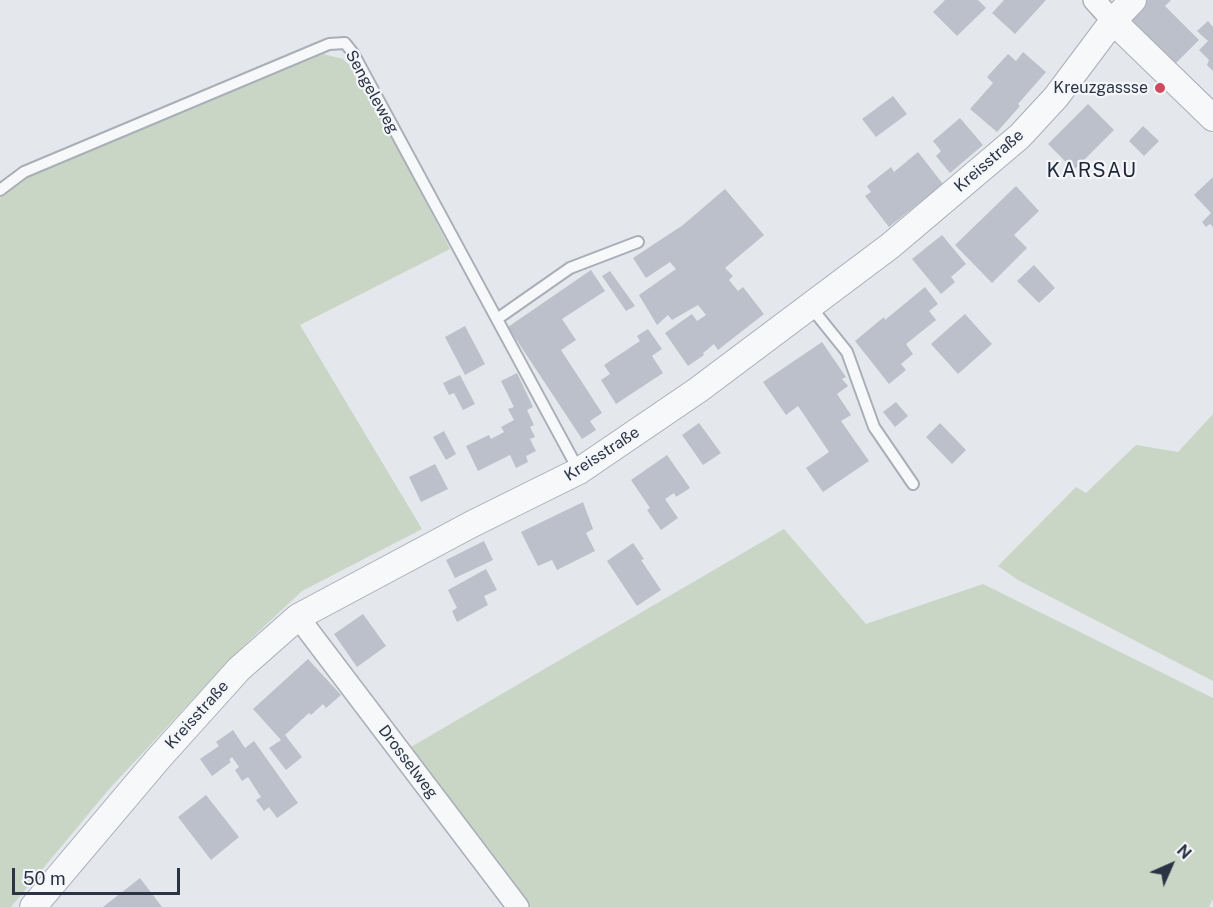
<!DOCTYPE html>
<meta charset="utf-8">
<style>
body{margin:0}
#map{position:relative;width:1213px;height:907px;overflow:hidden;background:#e4e7ec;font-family:"Public Sans",sans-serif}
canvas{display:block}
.north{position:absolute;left:1141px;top:835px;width:60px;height:60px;-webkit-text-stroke:4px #f4f6f9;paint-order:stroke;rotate:45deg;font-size:16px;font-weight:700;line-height:24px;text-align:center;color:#2b3445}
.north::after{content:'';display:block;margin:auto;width:21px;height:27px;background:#2b3445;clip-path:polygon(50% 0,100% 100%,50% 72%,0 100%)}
.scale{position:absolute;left:12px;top:868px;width:168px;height:27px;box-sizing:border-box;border:3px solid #2b3445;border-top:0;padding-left:8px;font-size:18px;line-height:21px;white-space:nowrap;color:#2b3445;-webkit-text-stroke:4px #f4f6f9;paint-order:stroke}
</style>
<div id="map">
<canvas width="1213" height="907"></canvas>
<div class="north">N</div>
<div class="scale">50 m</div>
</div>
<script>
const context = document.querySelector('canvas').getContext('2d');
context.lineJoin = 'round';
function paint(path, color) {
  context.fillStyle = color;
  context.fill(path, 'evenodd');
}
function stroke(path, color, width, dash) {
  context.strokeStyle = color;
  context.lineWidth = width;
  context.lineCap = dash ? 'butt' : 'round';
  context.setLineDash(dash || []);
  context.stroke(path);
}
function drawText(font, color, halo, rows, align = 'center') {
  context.font = font + ' "Public Sans",sans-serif';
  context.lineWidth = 4.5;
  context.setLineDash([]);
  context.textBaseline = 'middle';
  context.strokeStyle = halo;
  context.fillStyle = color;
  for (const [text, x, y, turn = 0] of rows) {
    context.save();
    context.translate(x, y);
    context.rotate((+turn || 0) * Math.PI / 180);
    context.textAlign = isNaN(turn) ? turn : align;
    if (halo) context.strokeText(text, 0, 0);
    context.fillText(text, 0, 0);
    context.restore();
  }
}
paint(new Path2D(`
 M323,54l20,5 18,17 89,173 -150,76 122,204 -120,62 -66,62 -126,135 -99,119h-11v-709l26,-20z
 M1213,414v267l-195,-101 -20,-14 78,-79 10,6 50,-48 42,7z
 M784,529l82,95 117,-40 230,114v201l-4,8h-681l-117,-160z`), '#c9d6c5');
paint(new Path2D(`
 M945,0h33l8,8 -29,28 -24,-24z
 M1004,0h42l-31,34 -23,-21z
 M1147,0h24l-6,6 34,34 -24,24 -46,-45z
 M1208,21l5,6v44l-6,-6 2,-5 -10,-10 9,-9 -11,-10z
 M1023,52l23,20 -28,32 2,2 -23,26 -27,-23 23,-26 -6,-6 21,-23 8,7z
 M893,96l14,18 -31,23 -14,-18z
 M1088,104l26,26 -40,40 -26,-26z
 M960,118l23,27 -33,28 -14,-17 5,-5 -8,-10z
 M1143,126l16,15 -15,15 -15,-15z
 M918,152l25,32 -54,43 -24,-31 6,-4 -4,-6 24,-19 3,5z
 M1213,177v50l-3,-3 -4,3 -4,-5 9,-9 -17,-18z
 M1016,186l23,25 -25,24 13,13 -35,35 -37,-38z
 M725,189l39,46 -39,33 8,8 -4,4 9,11 5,-4 21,27 -46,36 -4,-6 -11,9 1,2 -16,11 -23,-33 27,-19 5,7 9,-6 -8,-10 -26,15 -4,-5 -11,10 -18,-30 37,-26 -6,-7 -24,16 -13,-20 50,-33z
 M942,235l24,29 -15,13 4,5 -14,12 -29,-35z
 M1034,265l21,23 -16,15 -22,-22z
 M591,270l14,21 -43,28 14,21 -15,10 41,63 -12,8 6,9 -14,9 -74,-112z
 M610,271l25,35 -9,5 -24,-35z
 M925,287l13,17 -9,7 7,9 -30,24 7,10 -12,10 5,6 -17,14 -34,-43 29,-24 1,3z
 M965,314l27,30 -34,30 -27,-30z
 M465,326l20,38 -20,11 -20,-38z
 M648,329l14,20 -10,7 11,17 -47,31 -15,-24 9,-6 -6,-9 36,-24 -3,-5z
 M822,342l24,35 -4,2 6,7 -11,8 14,21 -10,6 28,40 -46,31 -17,-24 23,-16 -31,-46 -12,9 -23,-33z
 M517,373l16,34 -6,3 7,15 -4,2 5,10 -5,2 6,12 -10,5 2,6 -12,6 -6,-13 -32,16 -12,-25 23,-11 2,4 13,-7 -3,-5 13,-7 -6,-11 6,-2 -13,-26z
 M460,375l15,29 -12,6 -9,-17 -5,2 -6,-12z
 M896,402l12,14 -13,11 -12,-15z
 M699,423l22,30 -18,12 -21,-30z
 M940,423l26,27 -14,14 -26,-27z
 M444,431l12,23 -10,6 -13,-23z
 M667,455l23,33 -14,9 -2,-4 -9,6 13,19 -17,12 -14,-20 3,-2 -19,-28z
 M435,464l13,25 -27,13 -12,-25z
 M583,502l10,27 -7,4 9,18 -38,19 -5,-10 -14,6 -17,-34z
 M484,541l9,19 -38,18 -9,-18z
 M633,543l11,16 -3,1 20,30 -24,16 -30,-45z
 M486,569l11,21 -13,6 4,9 -31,17 -5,-11 5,-3 -9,-18z
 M363,614l23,32 -29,21 -23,-33z
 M308,659l33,36 -15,13 -3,-4 -12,11 -2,-2 -24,22 17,22 -16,13 -17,-22 12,-8 -28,-31z
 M233,730l12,18 9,-7 44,62 -21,15 -8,-11 -5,4 -8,-11 5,-3 -13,-20 -6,4 -7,-11 4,-3 -7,-10 -3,3 2,2 -19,14 -12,-17 19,-13 -3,-4z
 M206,795l33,42 -28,23 -33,-43z
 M140,878l22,29h-59z`), '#bbc0ca');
const service = new Path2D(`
 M0,190l24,-18 305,-128 16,-1 8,10 226,418
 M810,306l37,46 27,75 39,57
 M497,319l73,-51 68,-26`);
const minor = new Path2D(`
 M1094,0l19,21
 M298,617l220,290`);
const tertiary = new Path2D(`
 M1113,21l100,97
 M33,907l125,-148 81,-90 59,-52 174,-93 107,-53 119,-81 192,-144 130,-110 36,-39 57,-76 20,-21`);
stroke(service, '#a9aeb7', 14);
stroke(minor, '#a9aeb7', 24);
stroke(tertiary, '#a9aeb7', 28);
stroke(service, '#f7f8fa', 10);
stroke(minor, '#f7f8fa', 21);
stroke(tertiary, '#f7f8fa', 26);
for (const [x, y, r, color] of [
 [1160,88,6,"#d1495b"]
]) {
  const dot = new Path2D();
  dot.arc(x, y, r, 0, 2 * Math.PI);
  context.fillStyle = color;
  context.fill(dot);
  stroke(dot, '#f4f6f9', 2);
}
drawText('16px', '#2b3445', '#f4f6f9', [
 ["Kreuzgassse",1148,88]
], 'right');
drawText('16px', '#2b3445', '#f4f6f9', [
 ["Sengeleweg",372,92,61],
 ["Kreisstraße",989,161,-41],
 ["Kreisstraße",602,454,-33],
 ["Kreisstraße",197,715,-48],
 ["Drosselweg",408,762,53]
]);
context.letterSpacing = '1.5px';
drawText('20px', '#1d2536', '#f4f6f9', [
 ["KARSAU",1092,171]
]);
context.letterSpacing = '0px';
</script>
